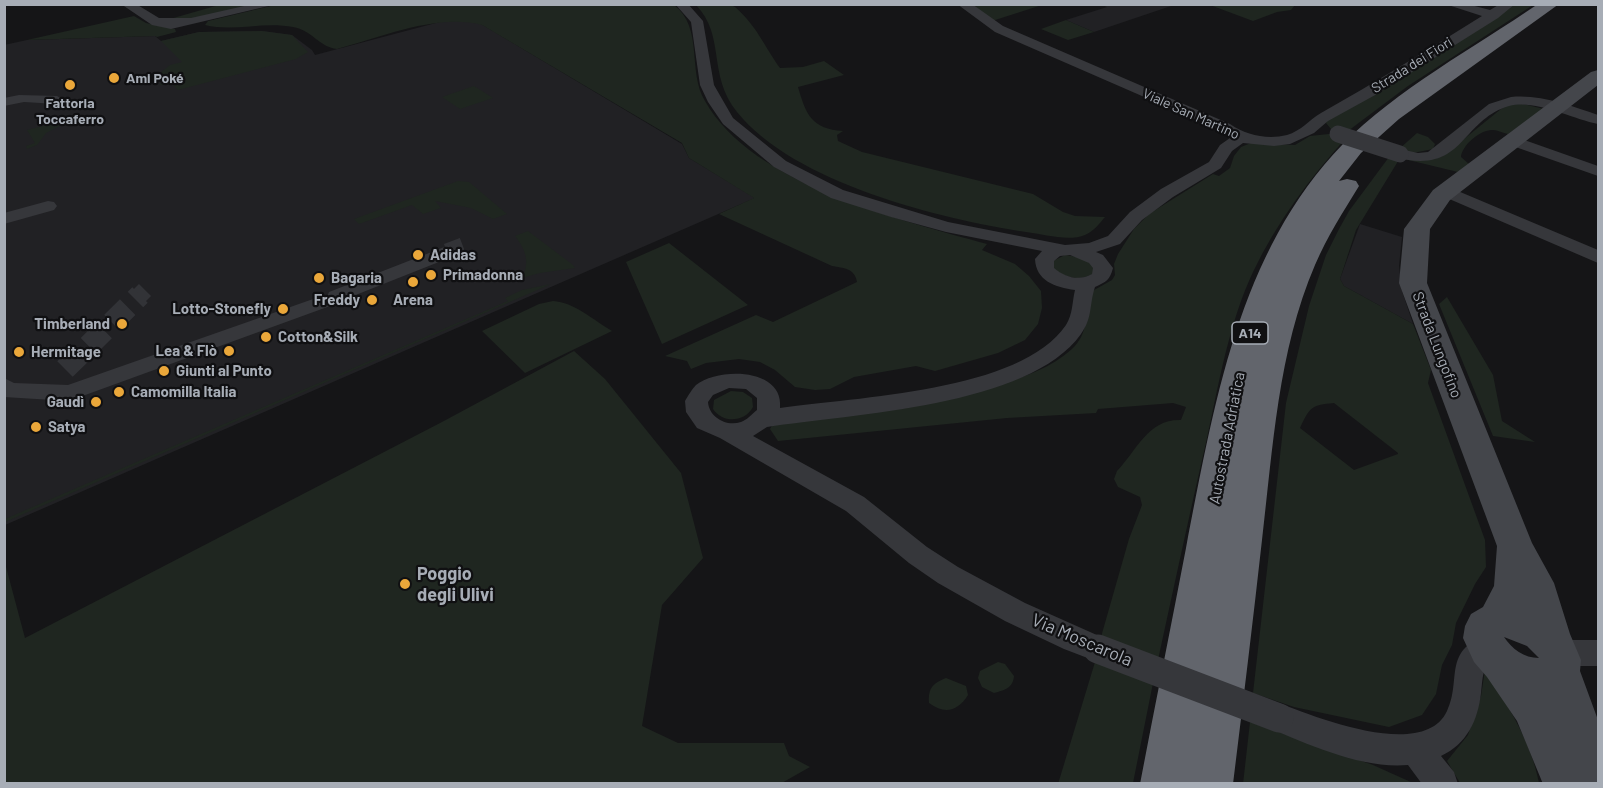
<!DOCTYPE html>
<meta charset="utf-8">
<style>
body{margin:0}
#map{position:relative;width:1603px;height:788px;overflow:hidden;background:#151517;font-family:Barlow,sans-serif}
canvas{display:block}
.frame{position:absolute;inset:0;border:6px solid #a7adb6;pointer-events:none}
</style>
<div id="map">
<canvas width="1603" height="788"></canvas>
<div class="frame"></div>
</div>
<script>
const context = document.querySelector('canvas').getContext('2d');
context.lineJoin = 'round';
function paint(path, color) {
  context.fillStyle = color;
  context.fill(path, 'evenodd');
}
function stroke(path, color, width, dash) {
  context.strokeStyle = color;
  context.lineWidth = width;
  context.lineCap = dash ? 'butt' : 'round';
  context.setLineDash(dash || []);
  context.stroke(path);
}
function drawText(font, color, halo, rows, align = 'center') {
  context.font = font + ' Barlow,sans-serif';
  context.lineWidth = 4.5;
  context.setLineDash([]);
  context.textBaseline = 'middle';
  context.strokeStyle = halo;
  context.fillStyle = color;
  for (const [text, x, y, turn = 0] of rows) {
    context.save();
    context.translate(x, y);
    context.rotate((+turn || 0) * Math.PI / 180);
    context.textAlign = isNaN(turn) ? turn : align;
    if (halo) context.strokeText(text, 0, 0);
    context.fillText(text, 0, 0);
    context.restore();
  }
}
paint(new Path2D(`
 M1102,5h72l-80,27 -28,-12 41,-13z
 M466,15l216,129 7,14 66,40 -750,327 -1,-480 23,-5 128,-4 6,5 38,-9 63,-1 30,4 20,15 3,5z
 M1360,224l42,13 -3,29 3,25 11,33 -69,-38 -4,-7z`), '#212124');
paint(new Path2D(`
 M279,4l395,1c30,23 13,66 31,96 47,84 196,119 282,143l-5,6 33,14 14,12 12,15 1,17 -4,16 -13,16 -27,13 -63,18 -19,-5 -62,11 -24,12 -15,1 -20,-3 -20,-17 -15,-8 -21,-3 -33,4 -15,6 -4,-8 -22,-5 91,-41 17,7 84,-40c-2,-14 -14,-14 -25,-16l-113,-52 35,-16 -65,-40 -7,-15 -200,-118c-44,-12 -101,12 -145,24 -18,-2 -25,-19 -44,-22 -29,-6 -59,5 -88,-2l3,-4z
 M983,4l59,1 -50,16 -19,-14z
 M219,5h39l-55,13 -33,1z
 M696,5h35l4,2c22,19 29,39 45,61l23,-1 21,-6 20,14 -46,12c8,28 14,42 45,44l-6,4 1,6 24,11 171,42 30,18 12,4 30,1c-5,6 -12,15 -20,18 -17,7 -41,-1 -59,-3 -86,-13 -232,-49 -289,-120 -30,-37 -11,-76 -41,-107z
 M1210,5h85l-4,5 -14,2 -24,9z
 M1513,5h20l-125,81 -64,48 -13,-5 -5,-6 3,-5z
 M134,16l12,7 29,6 1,3 -19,5 -2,-1 -128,4z
 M1066,20l28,12 -26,8 -27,-11z
 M262,31l30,4 16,17 -12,7 -118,31 -5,-5h-14l4,-4 -9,-3 16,-13 12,-3 -21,-21 38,-9z
 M474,86l19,12 -33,11 -18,-12z
 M1519,103l25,6 -36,25c-5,-1 -10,-4 -15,-4 -12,-1 -31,15 -32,27l8,7 -11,8 -58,-14 -44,72 -16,49 4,7 69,38 18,46 -3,13 57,157 1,27 -11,17 -19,39 -4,22 -10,20 -6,29 -14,21 -33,12 -95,-20 -41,-14 33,-290 23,-97 17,-51 13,-26 10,-18 43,-58 34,7 17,-4 58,-47 9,-5zM1334,403l64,50v1l-44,16 -54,-42c10,-21 11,-23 34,-25z
 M78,117l-32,16 -9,12 -10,4 -1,-3 9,-3 -8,-13z
 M1417,133l11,4 7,7 -2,5 -20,4 -15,-3z
 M1329,134l17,4c-37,41 -69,84 -93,134 -24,51 -34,111 -46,166 -17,74 -33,148 -49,222l-57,-23 28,-98 13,-34 -2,-8 -22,-10 -4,-8 3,-8c21,-22 31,-52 64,-51l5,-13 -13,-4 -75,6 -2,4 -89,5 -229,23 -8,-12 3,-5c45,-8 90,-16 135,-24 52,-9 123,-14 164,-51 16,-15 15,-35 15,-55l25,-14 3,-5 -1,-11 4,-10 16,-25 15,-15 64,-40 6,2 11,-8 4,-12 7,-9 10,-4 44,2 15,-9z
 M458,181l11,1 38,32 -14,5 -22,-11 -36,-7 6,7 -18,6 -11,-9 -53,19 -5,-5z
 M528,231l45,34 2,3 -35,5 -18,5c8,-16 4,-28 -7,-42z
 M669,243l79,62 -86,39 -36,-82z
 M1065,255l19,3 11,10 -2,6c-16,8 -28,3 -41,-6l1,-7z
 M551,284l-546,238v-3l503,-218 -3,-3 17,-8z
 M1447,297l46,78 9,46 33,21 -42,-6 -54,-132z
 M553,301c21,1 40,19 59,30l-87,42 -43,-42 57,-27z
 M574,351l31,28 76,94 22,85 -41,47 -20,121 36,17h106l5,13 21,11 -30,17 -775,-1v-220l20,75 417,-216z
 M731,391l12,1 9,6 1,9c-8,15 -30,17 -40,2l1,-9z
 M998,662l7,2 9,12c-1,12 -9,14 -20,17l-12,-6 -4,-9 2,-7z
 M1095,662l58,21 -20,100 -75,1z
 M1485,670c23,36 46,71 54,113h-79l-13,-22 21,-26 13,-39z
 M946,678l20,8 2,9c-10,16 -23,20 -39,8 -1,-15 4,-20 17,-25z
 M1250,722l123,43 40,18 -170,1z`), '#1f2620');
stroke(new Path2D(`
 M447,252l21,-8
 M139,296l6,-6`), '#323337', 17, [17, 9]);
stroke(new Path2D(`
 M65,369l75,-74`), '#323337', 22, [22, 11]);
paint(new Path2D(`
 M121,4h15l23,14h32l62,-14h24l-106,25 -19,-4z
 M675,4h13l15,17 11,64 19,33 53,43 57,29 105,32 117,23 24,-2 19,-7 22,-24 31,-23 48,-27 11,-17 10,-7 -10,-8 -225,-98 -38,-28h15l31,22 227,98c16,11 37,16 57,11 14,-4 22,-15 34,-22 55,-31 108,-64 161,-97l-37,-12h22l23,6 10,-6h15l-17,14 -121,76 -49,27 -14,12 -24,11 -16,2 -31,-3 -11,8 -11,17 -48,29 -31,23 -22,24 -24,8 7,3 10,13c-3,12 -7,14 -18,19 -6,18 -2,30 -14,47 -52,73 -230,80 -314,93l-14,9 111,61 63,50 31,20 67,36 83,37 5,9 -5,9 -10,4 -34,-13 -59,-28 -67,-38 -29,-20 -63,-52 -126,-73 -23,-10 -11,-16 -1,-11c3,-5 7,-12 11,-16 23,-18 88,-17 84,23 75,-11 241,-16 286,-83 7,-11 6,-23 9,-35 -20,-3 -39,-9 -40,-31l7,-8 -96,-19 -55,-15 -60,-19 -57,-31 -51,-43 -15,-22 -8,-17 -9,-63zM1070,255l19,8 4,5 -1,6c-13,7 -26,4 -38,-6v-7l6,-5zM729,388l17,1 11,9v12c-5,4 -10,10 -16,12 -15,5 -32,-5 -33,-20l5,-7z
 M19,95l38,1 7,4 -7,4 -33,-2 -20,4v-8z
 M1511,97c30,-3 60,9 87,18v9c-26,-5 -62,-25 -89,-18 -50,15 -44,70 -115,51l-2,-3 8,-5 18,4 10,-1 61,-48z
 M1513,136l85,30v10l-91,-32 -2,-3 2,-3z
 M1446,186l152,64v13l-158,-68 -3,-4 3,-4z
 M48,201l6,1 3,4 -3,4 -50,14v-11z
 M447,246l7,2 2,4 -2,4 -111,44 -11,1 -2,5 -253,92 -8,3 -65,-4v-19l10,5 54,2 248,-87 11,-1 2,-5z
 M1487,635l10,4 5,9c-4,9 -14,14 -17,21 -3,7 -3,17 -4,24 -3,27 -14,51 -40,63l13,16 4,12h-36l-14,-19c-47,4 -97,-20 -140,-37l-5,-10 5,-10 11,-5c36,14 145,58 168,8 15,-31 -5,-60 40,-76z
 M1558,640h40v26h-40l-10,-4 -5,-9 5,-9z`), '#36373b');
paint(new Path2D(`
 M1598,70v15l-148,115 -20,29 -3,54 105,260 22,40 16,51 11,26 -1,11 18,49v64h-55l-26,-63 -30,-44 -13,-15 -11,-24 2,-12 6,-12 12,-7 11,-21 3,-40 -98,-263 5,-54 29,-39 158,-118zM1504,637l23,9 12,12c-15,0 -27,-9 -35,-21z`), '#44464b');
paint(new Path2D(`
 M1538,4h21l-160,115 -38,34 -22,28 8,-2 9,2 3,5c-16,26 -32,51 -44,79 -37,86 -42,183 -53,275 -9,81 -19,162 -29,244h-93c15,-79 31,-158 46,-236 28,-142 52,-296 157,-404 53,-54 132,-97 195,-140z`), '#62656c');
stroke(new Path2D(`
 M1338,134l62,20`), '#36373b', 17);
stroke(new Path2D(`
 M1098,649l181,69`), '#36373b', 29);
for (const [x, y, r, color] of [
 [114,78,6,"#eaa73a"],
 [70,85,6,"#eaa73a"],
 [418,255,6,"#eaa73a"],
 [431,275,6,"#eaa73a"],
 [319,278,6,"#eaa73a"],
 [413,282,6,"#eaa73a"],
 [372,300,6,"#eaa73a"],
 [283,309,6,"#eaa73a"],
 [122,324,6,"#eaa73a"],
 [266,337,6,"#eaa73a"],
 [229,351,6,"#eaa73a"],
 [19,352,6,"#eaa73a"],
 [164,371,6,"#eaa73a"],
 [119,392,6,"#eaa73a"],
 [96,402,6,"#eaa73a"],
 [36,427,6,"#eaa73a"],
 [405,584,6,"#eaa73a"]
]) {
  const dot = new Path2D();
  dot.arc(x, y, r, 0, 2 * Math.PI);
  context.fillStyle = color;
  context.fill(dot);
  stroke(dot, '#101012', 2);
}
drawText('14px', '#a7adb6', '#101012', [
 ["Strada dei Fiori",1412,65,-32],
 ["Viale San Martino",1191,114,24]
]);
drawText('bold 14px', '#a7adb6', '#101012', [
 ["Ami Poké",126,78],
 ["Fattoria",70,103,"center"],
 ["Toccaferro",70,119,"center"]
], 'left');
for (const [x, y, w] of [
 [1250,333,36]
]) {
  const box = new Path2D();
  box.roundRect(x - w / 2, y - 11, w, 22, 4.5);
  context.fillStyle = '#101012';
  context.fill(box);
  stroke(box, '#a7adb6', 1.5);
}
drawText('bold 14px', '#a7adb6', null, [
 ["A14",1250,333]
]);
drawText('bold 15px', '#a7adb6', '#101012', [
 ["Adidas",430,255],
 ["Primadonna",443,275],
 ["Bagaria",331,278],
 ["Freddy",360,300,"right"],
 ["Arena",413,300,"center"],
 ["Lotto-Stonefly",271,309,"right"],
 ["Timberland",110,324,"right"],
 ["Cotton&Silk",278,337],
 ["Lea & Flò",217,351,"right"],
 ["Hermitage",31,352],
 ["Giunti al Punto",176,371],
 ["Camomilla Italia",131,392],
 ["Gaudì",84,402,"right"],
 ["Satya",48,427]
], 'left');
drawText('15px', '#a7adb6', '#101012', [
 ["Strada Lungofino",1437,345,69],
 ["Autostrada Adriatica",1227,438,-79]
]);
drawText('bold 18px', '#a7adb6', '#101012', [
 ["Poggio",417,574],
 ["degli Ulivi",417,595]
], 'left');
drawText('18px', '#a7adb6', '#101012', [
 ["Via Moscarola",1082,640,23]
]);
</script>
